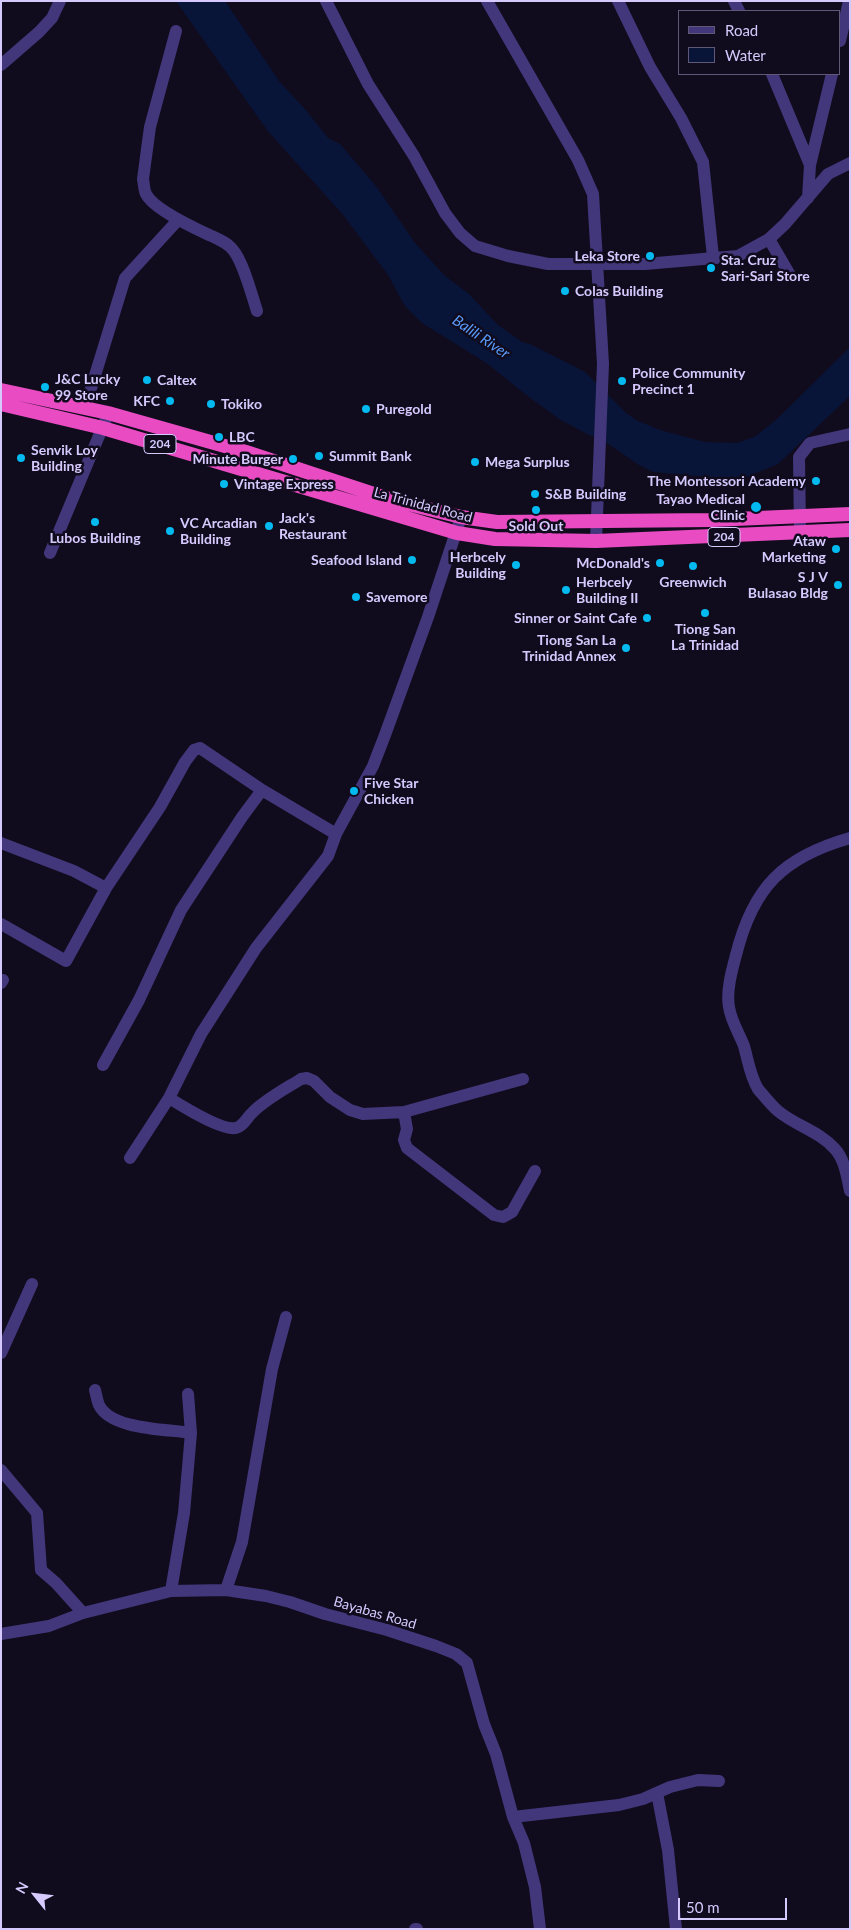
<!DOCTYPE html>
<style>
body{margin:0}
#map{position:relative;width:851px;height:1930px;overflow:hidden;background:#110c1d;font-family:Lato,sans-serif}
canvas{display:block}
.frame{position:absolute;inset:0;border:2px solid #d6c9fe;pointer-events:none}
.legend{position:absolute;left:678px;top:10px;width:162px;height:65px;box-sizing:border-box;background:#110c1d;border:1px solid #605877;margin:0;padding:6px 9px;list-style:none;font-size:15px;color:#d6c9fe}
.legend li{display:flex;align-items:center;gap:10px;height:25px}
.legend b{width:25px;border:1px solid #605877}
.north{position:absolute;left:10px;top:1870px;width:50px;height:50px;-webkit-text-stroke:4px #110c1d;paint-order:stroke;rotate:299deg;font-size:14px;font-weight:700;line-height:20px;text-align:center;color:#d6c9fe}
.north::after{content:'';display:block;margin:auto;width:18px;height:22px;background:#d6c9fe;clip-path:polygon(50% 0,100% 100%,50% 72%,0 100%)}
.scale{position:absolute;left:678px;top:1898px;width:109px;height:22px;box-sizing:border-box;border:2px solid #d6c9fe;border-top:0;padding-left:6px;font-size:15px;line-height:18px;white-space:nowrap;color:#d6c9fe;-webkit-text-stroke:4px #110c1d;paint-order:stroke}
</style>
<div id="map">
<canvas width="851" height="1930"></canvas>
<div class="frame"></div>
<ul class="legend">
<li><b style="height:6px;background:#43377c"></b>Road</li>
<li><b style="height:14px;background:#091439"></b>Water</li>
</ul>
<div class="north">N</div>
<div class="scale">50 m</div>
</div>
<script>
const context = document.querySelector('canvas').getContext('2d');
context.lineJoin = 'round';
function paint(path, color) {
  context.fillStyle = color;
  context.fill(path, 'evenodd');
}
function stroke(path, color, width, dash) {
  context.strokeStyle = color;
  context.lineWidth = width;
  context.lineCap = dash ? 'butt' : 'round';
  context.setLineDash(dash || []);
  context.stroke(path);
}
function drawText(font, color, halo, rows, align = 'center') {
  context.font = font + ' Lato,sans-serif';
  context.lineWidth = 5;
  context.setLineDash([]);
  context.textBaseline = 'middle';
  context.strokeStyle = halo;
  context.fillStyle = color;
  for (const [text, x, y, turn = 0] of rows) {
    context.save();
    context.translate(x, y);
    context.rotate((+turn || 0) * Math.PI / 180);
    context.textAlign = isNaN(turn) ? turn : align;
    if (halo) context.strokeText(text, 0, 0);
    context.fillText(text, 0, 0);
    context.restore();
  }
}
paint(new Path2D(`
 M176,1h49l54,80 26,28 23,29 12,6 36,42 39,57 30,33 24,18 29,31 24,17 10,3 53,27 40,40 11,8 24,10 45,12 32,1 19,-7 22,-18 72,-71v49l-72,68 -36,15h-15l-74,-7 -14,-7 -35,-24 -15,-6 -30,-16 -38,-28 -33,-27 -66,-41 -17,-17 -17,-31 -44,-59 -77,-86z`), '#091439');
stroke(new Path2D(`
 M326,1l42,83 46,72 31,57 15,20 15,13 33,10 40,8h97l93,-8 31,-17 16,-15 43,-50 22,-11
 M487,1l91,159 15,34 10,170 -7,177
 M618,1l32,66 31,51 22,44 10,95
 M734,1l5,10
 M176,31l-26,96 -7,52c1,5 1,11 3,15 7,14 46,33 61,40 9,4 20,8 26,16 10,11 19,46 24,61
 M840,41l9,-40
 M1,65l38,-33 13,-14 8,-17
 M772,74l38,91
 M808,198l2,-33 22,-91
 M769,239l21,36
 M85,408l40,-130 53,-58
 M800,532l-1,-75 11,-14 40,-9
 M50,553l56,-134
 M336,834l37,-68 12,-31 43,-118 33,-100
 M850,838c-67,19 -97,49 -114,117 -4,15 -10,36 -7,52 2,14 10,26 15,39 4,14 6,30 14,43 6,7 13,16 20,22 18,15 41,20 57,38 10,11 12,28 15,42
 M1,843l73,28 32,17
 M1,924l65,37 40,-73 54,-81 25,-45 9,-12 6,-2 62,42 74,44 -8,22 -72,92 -55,86 -32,64 -39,60
 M1,983l2,-3
 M103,1065l36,-65 42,-90 61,-93 20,-27
 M169,1098c13,8 53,33 67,30 8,-2 11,-11 17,-16 13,-13 32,-23 48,-33l6,-1 7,3 16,16 20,13 13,4 41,-2 119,-33
 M404,1112l3,17 -3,11 3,8 87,67 9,2 9,-5 23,-41
 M1,1353l31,-69
 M95,1390c1,4 2,10 4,15 12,25 68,24 92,28l-7,80 -13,78
 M188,1394l3,39
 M1,1470l36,43 4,57 15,13 27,30
 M226,1590l16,-48 30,-173 14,-52
 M1,1634l48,-8 34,-13 88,-22 55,-1 40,6 24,6 35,12 62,16 49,16 20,8 11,9 17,61 12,30 17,63 11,26 11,44 5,42
 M657,1793l11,57 8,79
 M513,1817l106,-12 24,-6 27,-12 28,-7 21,1
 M415,1929h2`), '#43377c', 12);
stroke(new Path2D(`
 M1,390l107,23 138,39 146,48 69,17 36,5 215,-2 138,-6
 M1,404l102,24 354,105 38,6 101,2 254,-11`), '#e84bc2', 14);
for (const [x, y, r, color] of [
 [650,256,5,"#03baf0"],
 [711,268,5,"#03baf0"],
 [565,291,5,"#03baf0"],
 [147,380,5,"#03baf0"],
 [622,381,5,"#03baf0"],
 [45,387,5,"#03baf0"],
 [170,401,5,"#03baf0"],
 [211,404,5,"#03baf0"],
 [366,409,5,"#03baf0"],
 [219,437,5,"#03baf0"],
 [319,456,5,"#03baf0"],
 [21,458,5,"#03baf0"],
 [293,459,5,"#03baf0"],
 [475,462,5,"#03baf0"],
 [816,481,5,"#03baf0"],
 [224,484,5,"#03baf0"],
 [535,494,5,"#03baf0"],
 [756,507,6,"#03baf0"],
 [536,510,5,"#03baf0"],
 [95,522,5,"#03baf0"],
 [269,526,5,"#03baf0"],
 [170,531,5,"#03baf0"],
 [836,549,5,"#03baf0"],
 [412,560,5,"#03baf0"],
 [660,563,5,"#03baf0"],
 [516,565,5,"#03baf0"],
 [693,566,5,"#03baf0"],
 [838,585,5,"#03baf0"],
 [566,590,5,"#03baf0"],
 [356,597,5,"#03baf0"],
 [705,613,5,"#03baf0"],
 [647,618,5,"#03baf0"],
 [626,648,5,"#03baf0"],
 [354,791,5,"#03baf0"]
]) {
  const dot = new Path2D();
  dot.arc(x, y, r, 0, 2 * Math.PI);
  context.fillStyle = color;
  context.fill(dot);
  stroke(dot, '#110c1d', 2);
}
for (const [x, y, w] of [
 [160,444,32],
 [724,537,32]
]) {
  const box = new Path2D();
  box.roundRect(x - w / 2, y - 9.5, w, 19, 4);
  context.fillStyle = '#110c1d';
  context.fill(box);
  stroke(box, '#d6c9fe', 1);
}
drawText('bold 12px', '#d6c9fe', null, [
 ["204",160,444],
 ["204",724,537]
]);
drawText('bold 14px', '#d6c9fe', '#110c1d', [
 ["Leka Store",640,256,"right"],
 ["Sta. Cruz",721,260],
 ["Sari-Sari Store",721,276],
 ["Colas Building",575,291],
 ["Police Community",632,373],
 ["Precinct 1",632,389],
 ["J&C Lucky",55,379],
 ["99 Store",55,395],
 ["Caltex",157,380],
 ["KFC",160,401,"right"],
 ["Tokiko",221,404],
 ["Puregold",376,409],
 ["LBC",229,437],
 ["Senvik Loy",31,450],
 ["Building",31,466],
 ["Summit Bank",329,456],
 ["Minute Burger",283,459,"right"],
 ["Mega Surplus",485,462],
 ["The Montessori Academy",806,481,"right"],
 ["Vintage Express",234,484],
 ["S&B Building",545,494],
 ["Tayao Medical",745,499,"right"],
 ["Clinic",745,515,"right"],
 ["Jack's",279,518],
 ["Restaurant",279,534],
 ["VC Arcadian",180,523],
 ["Building",180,539],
 ["Sold Out",536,526,"center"],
 ["Lubos Building",95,538,"center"],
 ["Ataw",826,541,"right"],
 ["Marketing",826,557,"right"],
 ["Herbcely",506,557,"right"],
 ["Building",506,573,"right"],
 ["Seafood Island",402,560,"right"],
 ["McDonald's",650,563,"right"],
 ["S J V",828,577,"right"],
 ["Bulasao Bldg",828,593,"right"],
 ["Herbcely",576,582],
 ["Building II",576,598],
 ["Greenwich",693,582,"center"],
 ["Savemore",366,597],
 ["Sinner or Saint Cafe",637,618,"right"],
 ["Tiong San",705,629,"center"],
 ["La Trinidad",705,645,"center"],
 ["Tiong San La",616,640,"right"],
 ["Trinidad Annex",616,656,"right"],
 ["Five Star",364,783],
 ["Chicken",364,799]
], 'left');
drawText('14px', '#d6c9fe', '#110c1d', [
 ["La Trinidad Road",423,505,15],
 ["Bayabas Road",375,1613,16]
]);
drawText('italic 15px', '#589bfd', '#110c1d', [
 ["Balili River",481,337,34]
]);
</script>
